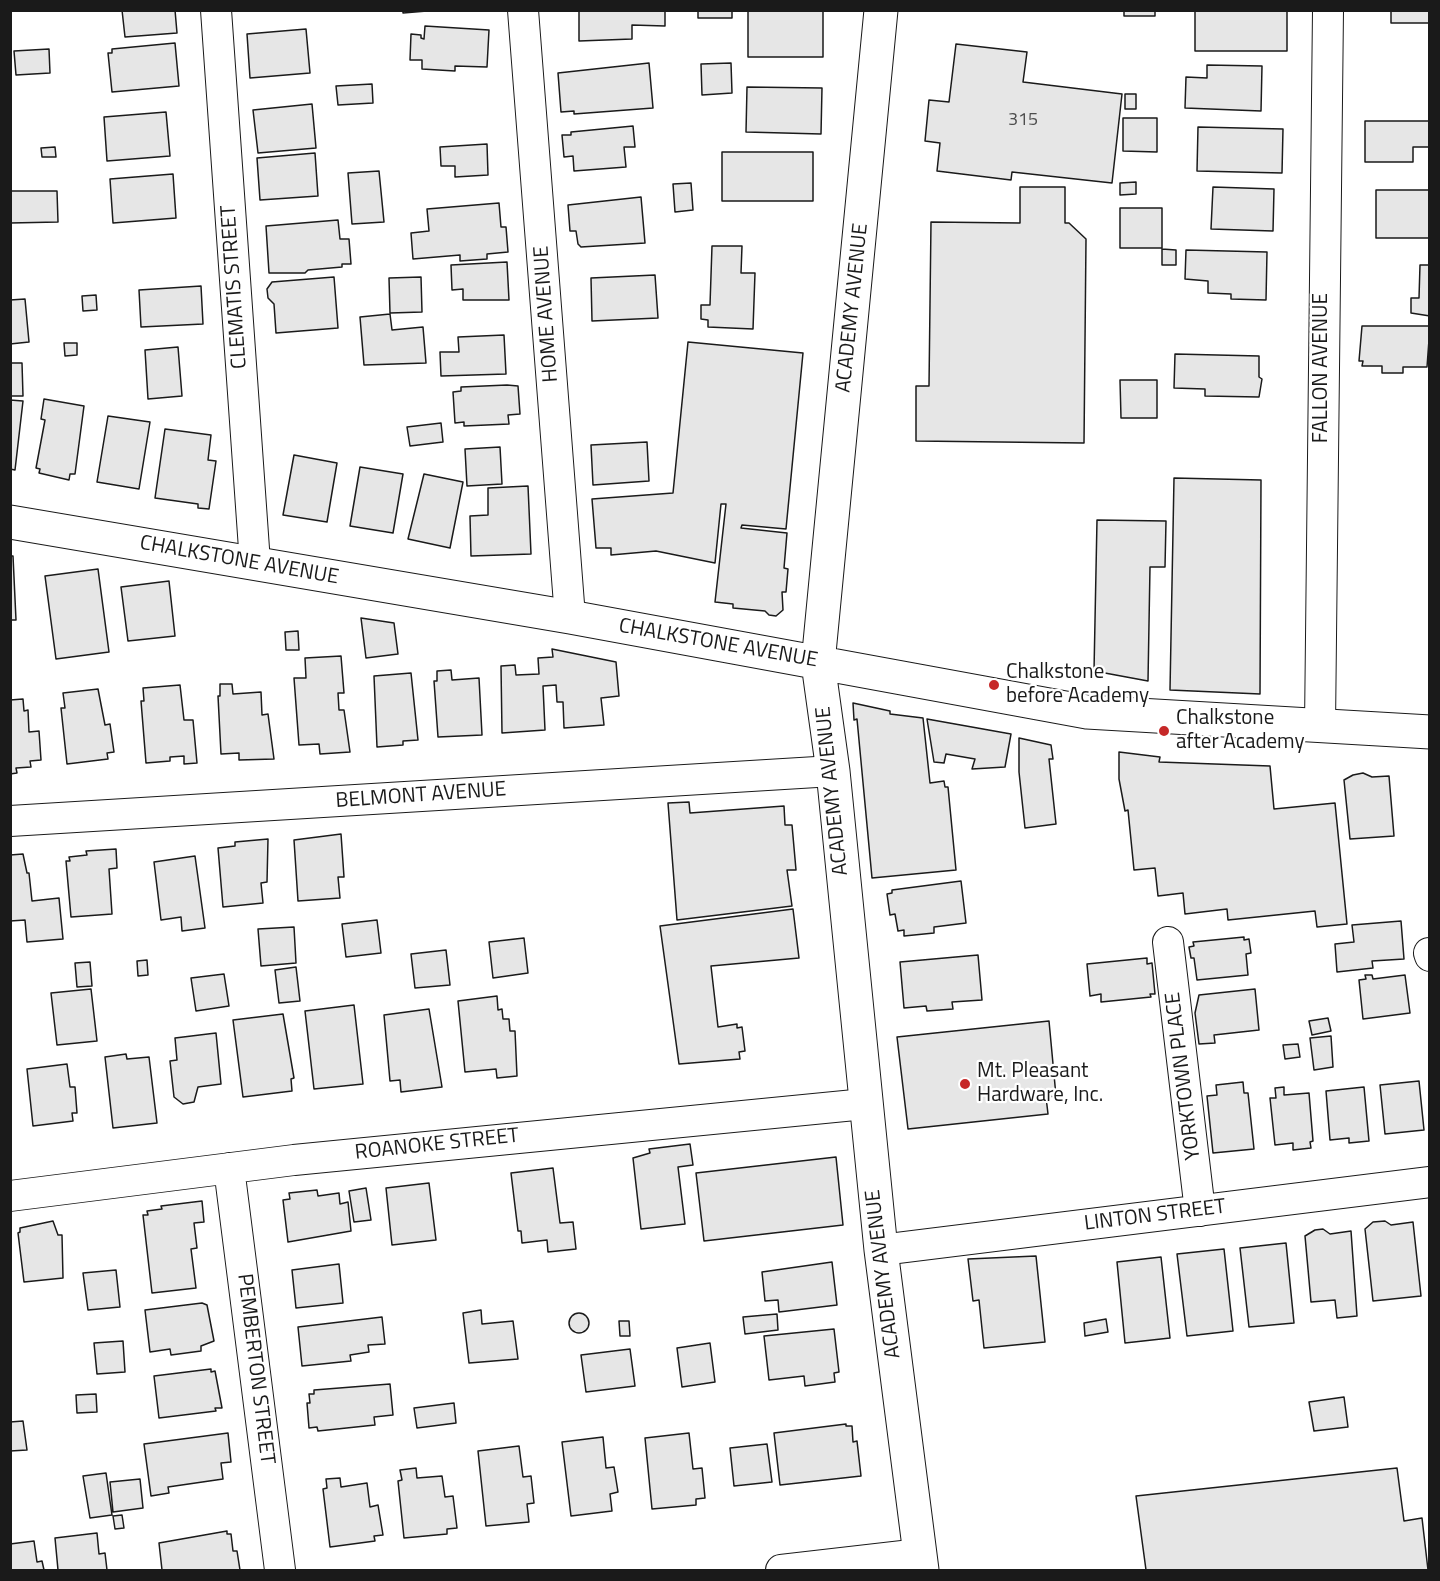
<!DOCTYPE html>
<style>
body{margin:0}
#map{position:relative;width:1440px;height:1581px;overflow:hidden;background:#fff;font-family:"Titillium Web",sans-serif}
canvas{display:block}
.frame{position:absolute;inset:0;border:12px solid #1a1a1a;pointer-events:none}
</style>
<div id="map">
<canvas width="1440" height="1581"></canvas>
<div class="frame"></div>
</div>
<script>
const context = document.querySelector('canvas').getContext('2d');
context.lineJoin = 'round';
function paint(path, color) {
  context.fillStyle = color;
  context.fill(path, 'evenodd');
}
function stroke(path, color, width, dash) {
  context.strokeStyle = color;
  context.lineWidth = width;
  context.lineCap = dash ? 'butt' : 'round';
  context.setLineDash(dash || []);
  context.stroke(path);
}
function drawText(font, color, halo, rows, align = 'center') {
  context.font = font + ' "Titillium Web",sans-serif';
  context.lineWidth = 4.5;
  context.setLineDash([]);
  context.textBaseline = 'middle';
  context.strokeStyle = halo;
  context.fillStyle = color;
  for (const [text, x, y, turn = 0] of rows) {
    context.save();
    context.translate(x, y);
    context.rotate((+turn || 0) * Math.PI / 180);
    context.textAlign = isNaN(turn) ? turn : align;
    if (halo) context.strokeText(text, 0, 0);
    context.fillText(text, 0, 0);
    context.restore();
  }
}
const building = new Path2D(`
 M122,10h53l2,23 -52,4z
 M403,10h36l-36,3z
 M579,10h86v16l-33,-1v14l-53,2z
 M698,10h34v8h-34z
 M748,10h75v47h-75z
 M1124,10h31v6h-31z
 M1195,10h92v41h-92z
 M1391,10h39v13h-39z
 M425,26l64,4 -2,37 -32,-1v5l-33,-2v-9h-12l1,-26 10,1v3l3,1z
 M306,29l4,44 -60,5 -3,-44z
 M175,43l4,43 -67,6 -4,-39h4v-4z
 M956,44l71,8 -4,30 99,12 -10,89 -100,-11 -1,8 -74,-9 3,-28 -15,-2 4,-41 20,2z
 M49,49l1,24 -34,2 -2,-24z
 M649,63l4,45 -79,6v-3l-13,1 -3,-39z
 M731,63l1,30 -30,2 -1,-31z
 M1207,65l55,1 -1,45 -76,-3 1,-31 21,1z
 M372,84l1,19 -35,2 -2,-19z
 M747,87l75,1 -1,46 -75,-2z
 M1125,94h11v15h-11z
 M312,104l4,44 -58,5 -5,-43z
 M166,112l4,44 -63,5 -3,-44z
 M1123,118h34v34l-34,-1z
 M1365,121h65v26h-17v15h-48z
 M633,126l2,21h-11l2,20 -52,4 -1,-15 -9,1 -2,-22h9v-3z
 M1198,127l85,2 -1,44 -85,-2z
 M487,144l1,31 -33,2v-11h-14l-1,-19z
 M55,147l1,10h-14l-1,-9z
 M722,152h91v49h-91z
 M315,153l3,43 -58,4 -3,-42z
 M379,171l5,51 -32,2 -4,-51z
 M173,174l3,44 -63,5 -3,-44z
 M1136,182v12l-16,1v-12z
 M691,183l2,27 -18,2 -2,-28z
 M1020,187h45v36h4l17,16 -2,204 -168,-2v-55h13l2,-164 89,1z
 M1213,187l61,2 -1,42 -62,-2z
 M1376,190h54v48h-54z
 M10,191h47l1,31 -48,1z
 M641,197l4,46 -64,4 -3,-3 -2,-13h-6l-2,-26z
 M499,203l2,24h5l2,25 -21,2v5l-27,2v-6l-47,4 -2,-26 18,-2 -2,-22z
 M1120,208h42v40h-42z
 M338,220l2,19h9l2,25h-9v3l-34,3 -3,3h-36l-3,-47z
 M712,246h30l-1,27h14l-2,56 -45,-2v-7l-7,-1v-14h9z
 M1162,249l14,1v15h-14z
 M1186,250l81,2 -1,48 -35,-1v-5l-23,-1v-12l-23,-2z
 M507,262l2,38h-46v-11l-11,1 -1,-25z
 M1420,265h10v51l-19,-3v-15h8z
 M655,275l3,43 -66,3 -1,-43z
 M334,277l4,51 -62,5 -2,-29 -6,-6 -1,-9 5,-7z
 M421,277l1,35 -32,1 -1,-35z
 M201,286l2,38 -62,3 -2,-37z
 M96,295l1,15 -14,1 -1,-15z
 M25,299l4,43 -19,2v-44z
 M390,314l2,16 31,-3 3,36 -62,2 -4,-48z
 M1362,326h68l-3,41h-24v6h-21v-7h-20l1,-5h-4z
 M504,335l2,39 -65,2 -1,-24h19l-1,-15z
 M688,342l115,11 -17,176 -44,-4 -1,3 46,5 -3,35 4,1 -2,23h-4l1,18 -7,6 -7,-1 -4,-4 -32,-3v-4l-18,-2 11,-98h-5l-6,59 -59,-12 -45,4v-7h-15l-4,-49 81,-6z
 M64,343h13v12l-12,1z
 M178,347l4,49 -34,3 -3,-49z
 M1175,354l84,2v21l3,2 -3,18 -54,-1v-7l-31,-1z
 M10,363h12l1,33h-13z
 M1120,380h37v38h-36z
 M507,385l11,1 2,28 -12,1 1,9 -45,2v-4l-9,1 -2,-31 8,-1v-4z
 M44,399l40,7 -9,68h-5l-1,6 -30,-7 1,-4 -4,-1 9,-48 -4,-1z
 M10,400l13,1 -8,69 -5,-1z
 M108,416l42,6 -11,67 -42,-7z
 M441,423l2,19 -33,4 -3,-19z
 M165,429l46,6 -3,25 8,1 -7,48 -11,-1v-4l-43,-6z
 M647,442l2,39 -56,4 -2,-40z
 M500,447l2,37 -35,2 -2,-37z
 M294,455l43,8 -10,59 -44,-7z
 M360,467l43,7 -10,59 -43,-7z
 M424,474l39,8 -13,66 -42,-9z
 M1174,478l87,2 -1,214 -90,-4z
 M528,486l3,68 -60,2 -1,-40 18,-1v-27z
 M1097,520l69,1 -1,46h-15l-2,114 -54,-10z
 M10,556h3l3,64h-6z
 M98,569l11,83 -53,7 -11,-83z
 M169,581l6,55 -47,5 -7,-54z
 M361,618l33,5 4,31 -32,4z
 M298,631l1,19h-13l-1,-18z
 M552,649l64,13 3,34 -18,2 3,27 -40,3 -1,-26h-6l-1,-17 -13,1 2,44 -43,3 -1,-67 14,-1 1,10 23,-1 -1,-16 15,-1z
 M341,656l3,37h-6l1,17h5l6,42 -30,2 -1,-10 -20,1 -5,-67h12l-1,-20z
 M451,670l1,10 27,-2 3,57 -44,2 -4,-56h3v-10z
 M411,673l7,67 -15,1v4l-26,2 -3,-71z
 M220,684h12l1,10 28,-2 1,23 6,-1 6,45 -35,1v-7l-18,1 -3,-58h2z
 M180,685l4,35h9l4,43 -13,1v-8l-14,1v4l-24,2 -5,-62h3l-1,-13z
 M98,689l7,36 5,-1 4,28 -7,1 1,6 -41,5 -6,-56h4l-2,-15z
 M23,699l1,12 4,-1 1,22 10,-1 2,29 -11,1 1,6 -15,1 1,5 -7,1v-74z
 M853,703l37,8v3l33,4 7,65 14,-2 1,6h3l8,83 -84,8 -15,-159 -3,1z
 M927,719l84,15 -6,33 -33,2 3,-10 -29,-5 -2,9 -10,-1z
 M1019,738l32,7 2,14h-4l7,65 -31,4 -6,-56z
 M1119,752l41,5 -1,5 111,4 4,43 61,-6 12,121 -30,3 -2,-16 -87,9 -1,-11 -42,5 -2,-21 -25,3 -3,-28 -21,2 -6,-60 -3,1 -6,-32z
 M1363,773l9,4 17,-1 5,60 -44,3 -6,-59 9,-5z
 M689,802l1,11 94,-7 1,19h7l4,45h-9l5,36 -115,14 -9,-117z
 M341,834l3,43h-6l2,21 -42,3 -4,-61z
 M268,839l-1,43 -6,1 2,20 -40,4 -5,-59 17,-2v-4z
 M116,849l1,19 -8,1 3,45 -41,3 -5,-56h4l-1,-4 18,-2 -1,-4z
 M23,854l4,19h2l3,28 27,-3 4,41 -36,3 -2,-22 -15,1v-66z
 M195,856l10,72 -23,3 -1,-14 -20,3 -7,-58z
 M961,881l5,42 -32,4v6l-30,3v-6l-6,1 -3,-17 -5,1 -3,-21 5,-1v-3z
 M793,909l6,49 -88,8 7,61 19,-3v4l5,-1 3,24 -6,1 1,7 -61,5 -19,-138z
 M377,920l4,33 -35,4 -4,-33z
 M1401,921l3,38 -32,2 1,7 -36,4 -2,-28 19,-2 -2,-17z
 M294,927l2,36 -35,3 -3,-37z
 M1244,937v3l5,-1 2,14 -5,1 2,21 -51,5 -3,-22h-3l-2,-11 5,-1 -1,-4z
 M524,938l4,35 -35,5 -4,-36z
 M446,950l4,35 -35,3 -4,-34z
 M978,955l4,45 -30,2 1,7 -26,2 -1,-5 -22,2 -4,-46z
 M1147,958v6l5,-1 3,31h-5l1,3 -50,5v-8l-11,2 -3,-32z
 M147,960l1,15 -10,1 -1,-15z
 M90,962l2,24 -15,1 -2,-24z
 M296,967l4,34 -21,2 -4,-33z
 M224,974l5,32 -33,5 -5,-33z
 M1365,975h7l1,4 32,-4 5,38 -47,6 -4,-39 7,-1z
 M91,989l6,52 -40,4 -6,-52z
 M1255,989l4,41 -45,5 1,8 -16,1 -4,-31 4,-18z
 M497,996l1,14 4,-1 1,10h6l1,12h5l2,45 -20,2 -1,-9 -31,3 -7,-71z
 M354,1005l9,79 -49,5 -9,-78z
 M429,1009l13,78 -41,5 -1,-12 -10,1 -6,-66z
 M283,1014l11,64 -3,1 1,12 -49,6 -10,-77z
 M1328,1018l3,13 -19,4 -3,-14z
 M1049,1021l7,75 -10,1 2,17 -140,15 -11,-92z
 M216,1033l5,51 -23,3 -4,15 -11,2 -9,-7 -4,-36 7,-1 -2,-22z
 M1331,1036l2,31 -19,3 -4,-32z
 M1298,1044l2,13 -15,2 -2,-14z
 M126,1054l1,5 22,-2 8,66 -44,5 -8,-71z
 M67,1064l3,23h5l2,26h-5l1,8 -40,5 -6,-57z
 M1419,1081l5,49 -39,4 -5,-49z
 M1243,1082l1,11h4l6,56 -41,4 -6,-57 10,-1 -1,-10z
 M1284,1087v8l25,-2 4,48 -3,1 1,6 -18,2v-7l-18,2 -5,-47h6l-1,-10z
 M1364,1087l5,54 -20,2v-5l-19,2 -4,-49z
 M690,1144l3,21 -15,2 7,57 -44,5 -8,-71 17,-5 -1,-4z
 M836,1157l7,68 -139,16 -8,-68z
 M553,1168l7,55 13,-1 3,27 -28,3 -1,-12 -25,3 -1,-12h-3l-7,-58z
 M429,1183l7,57 -44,5 -6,-57z
 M366,1188l5,32 -17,2 -5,-31z
 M317,1190l1,6 21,-3 1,11 8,-2 3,29 -63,11 -5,-42 7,-1 -1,-6z
 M202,1201l2,21 -10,1 3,25 -6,1 5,39 -44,5 -9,-78h5l-1,-4 15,-2 -1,-3z
 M53,1221l5,14h4l1,43 -39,4 -6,-49 2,-1v-4z
 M1385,1221l6,4 22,-3 8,74 -48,5 -8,-72 8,-7z
 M1323,1229l7,5 21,-3 6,85 -20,2 -2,-18 -24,2 -6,-66 10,-6z
 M1286,1243l8,80 -45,4 -9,-79z
 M1224,1249l9,82 -46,5 -10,-82z
 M1036,1256l9,86 -61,6 -5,-48 -6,1 -5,-42z
 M1161,1257l9,81 -45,5 -8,-81z
 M832,1262l5,43 -58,7 -1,-12 -13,1 -3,-29z
 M339,1264l4,39 -47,5 -4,-38z
 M116,1270l4,37 -32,3 -5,-37z
 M202,1303l5,2 7,36 -13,5v5l-30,4 -1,-6 -20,3 -5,-42z
 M481,1310l1,14 31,-3 5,38 -49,4 -6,-50z
 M569 1323a10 10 0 1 1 20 0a10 10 0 1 1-20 0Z
 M777,1314l1,16 -33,4 -2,-17z
 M382,1317l3,27 -17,1 1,7 -19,3 1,6 -49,5 -4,-39z
 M1106,1319l2,13 -23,4 -1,-13z
 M619,1321h10l1,15h-10z
 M834,1329l5,43 -5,1 1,9 -30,4 -1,-10 -35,4 -5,-44z
 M123,1341l2,31 -28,2 -3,-31z
 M710,1343l5,39 -33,5 -5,-39z
 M630,1349l5,37 -49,6 -5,-37z
 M211,1369v3l4,-1 7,37h-7l1,3 -57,7 -5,-42z
 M390,1384l3,31 -19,2 1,8 -57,6 -1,-4 -8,1 -2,-25h3l-1,-9h5v-4z
 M96,1394l1,18 -20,1 -1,-18z
 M1344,1397l4,30 -34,4 -5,-29z
 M454,1403l2,20 -39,5 -3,-20z
 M23,1421l4,29 -17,1v-29z
 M846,1424v2h6l1,16 4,-1 4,35 -81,9 -6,-52z
 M228,1433l3,29 -10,1 2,16 -55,8 1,6 -18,3 -7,-52z
 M689,1433l4,36 9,-1 3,30 -9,1v6l-44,4 -7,-71z
 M603,1437l3,31 8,-1 4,25 -8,2 2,17 -41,5 -9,-74z
 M767,1444l5,38 -38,4 -4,-38z
 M519,1446l4,31 8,-1 3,27 -7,1 2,18 -43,4 -8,-75z
 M416,1468l1,10 25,-2 3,21 8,-1 4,32 -10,1v5l-43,4 -6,-57 4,-1 -2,-10z
 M1397,1468l7,53 18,-3 6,52h-282l-10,-74z
 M106,1473l6,42 -22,3 -7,-42z
 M340,1478l1,9 26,-4 3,24 8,-2 5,30 -9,1 1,5 -45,6 -7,-58 4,-1 -1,-9z
 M140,1479l3,29 -30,4 -3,-30z
 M122,1515l2,13 -9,1 -2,-13z
 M227,1531v3h4l2,17h4l3,19h-78l-3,-27z
 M97,1533l2,21 6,-1 2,17h-49l-3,-32z
 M34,1541l3,21 5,-1 2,9h-34v-26z`);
paint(building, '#e6e6e6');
stroke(building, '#1a1a1a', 1.5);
const street = new Path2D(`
 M216,10l39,553
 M523,10l47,607
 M1320,726l8,-716
 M10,821l823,-50
 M1168,942l32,269
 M1429,953l1,3
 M229,1168l51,402
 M10,1196l284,-36 571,-56
 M881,1250l549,-68
 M781,1570l139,-16`);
const secondary = new Path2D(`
 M881,10l-63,653 15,108 48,479 41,320
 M10,522l560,95 517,95 343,20`);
stroke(street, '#1a1a1a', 32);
stroke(secondary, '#1a1a1a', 35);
stroke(street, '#fff', 30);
stroke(secondary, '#fff', 33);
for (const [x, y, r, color] of [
 [994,685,6,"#c62828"],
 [1164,731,6,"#c62828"],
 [965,1084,6,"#c62828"]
]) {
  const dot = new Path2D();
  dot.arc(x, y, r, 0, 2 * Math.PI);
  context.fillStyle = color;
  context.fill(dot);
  stroke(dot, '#fff', 2);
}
drawText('18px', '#4d4d4d', null, [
 ["315",1023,121]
]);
drawText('21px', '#1a1a1a', '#fff', [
 ["CLEMATIS STREET",235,287,-94],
 ["ACADEMY AVENUE",853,308,-84],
 ["HOME AVENUE",547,314,-94],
 ["FALLON AVENUE",1322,368,-90],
 ["CHALKSTONE AVENUE",239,561,10],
 ["CHALKSTONE AVENUE",718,644,10],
 ["ACADEMY AVENUE",833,791,-96],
 ["BELMONT AVENUE",421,796,-4],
 ["YORKTOWN PLACE",1184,1076,-97],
 ["ROANOKE STREET",437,1145,-6],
 ["LINTON STREET",1155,1216,-7],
 ["ACADEMY AVENUE",884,1274,-97],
 ["PEMBERTON STREET",255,1369,83]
]);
drawText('21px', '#1a1a1a', '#fff', [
 ["Chalkstone",1006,673],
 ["before Academy",1006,697],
 ["Chalkstone",1176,719],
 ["after Academy",1176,743],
 ["Mt. Pleasant",977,1072],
 ["Hardware, Inc.",977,1096]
], 'left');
</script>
